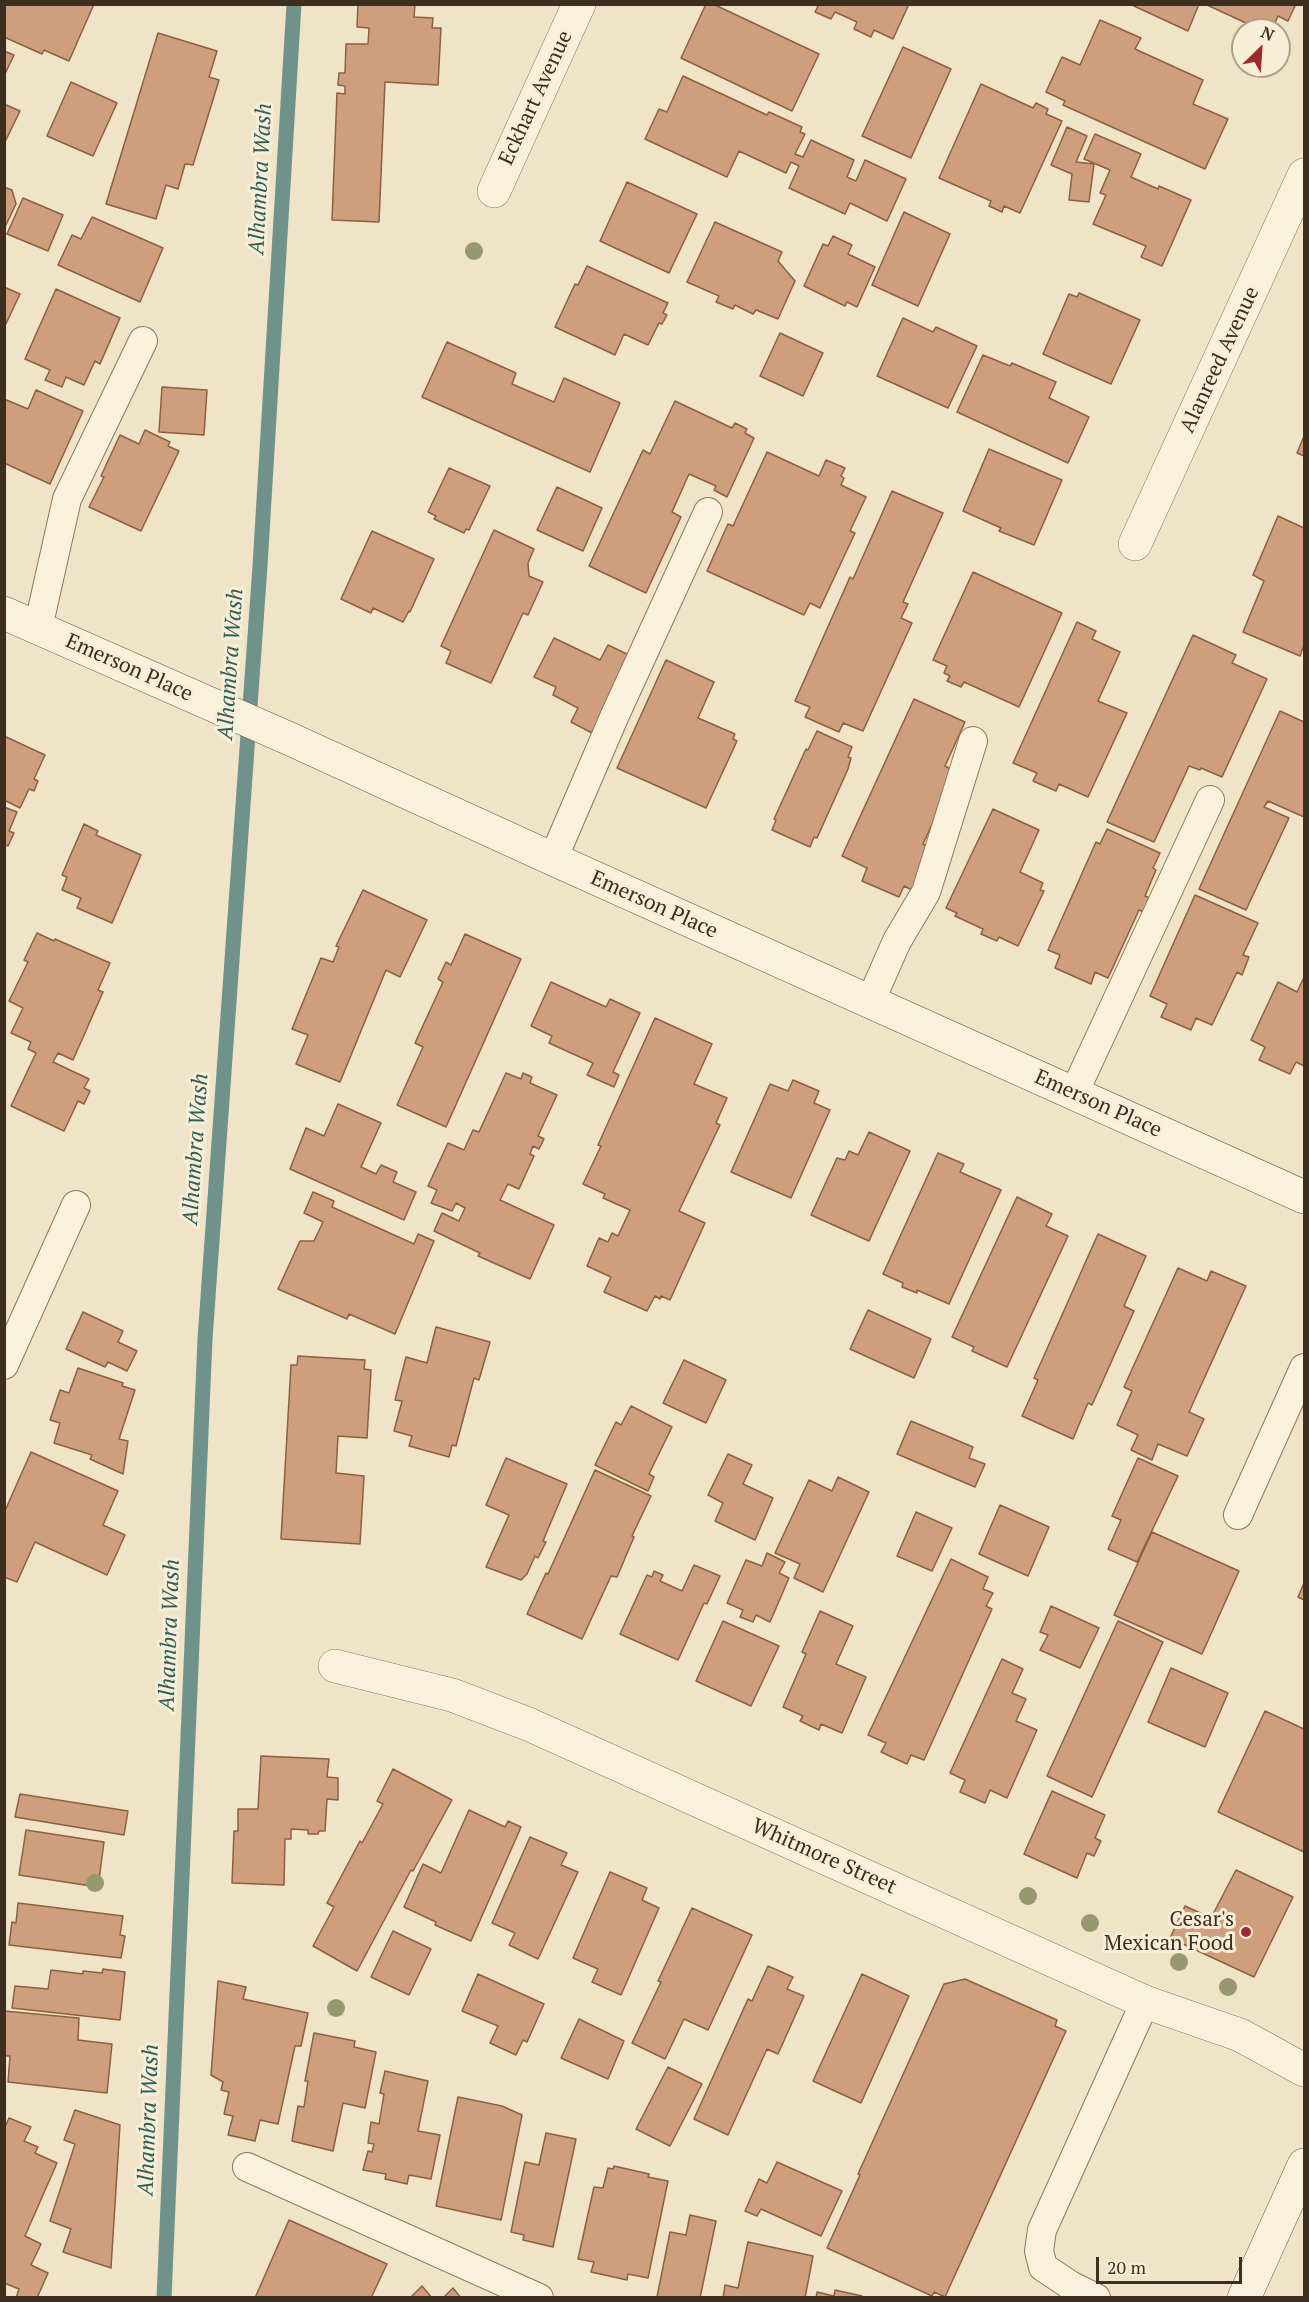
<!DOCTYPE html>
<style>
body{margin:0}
#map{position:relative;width:1309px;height:2302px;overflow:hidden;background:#f0e4c8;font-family:"PT Serif",serif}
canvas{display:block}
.frame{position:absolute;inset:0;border:6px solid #3d2e20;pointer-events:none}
.north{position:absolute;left:1231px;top:18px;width:60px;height:60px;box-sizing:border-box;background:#f7eed8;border:2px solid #ada18e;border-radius:50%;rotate:25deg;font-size:16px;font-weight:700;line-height:24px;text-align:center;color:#3d2e20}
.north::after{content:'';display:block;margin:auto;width:21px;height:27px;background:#9e2a2b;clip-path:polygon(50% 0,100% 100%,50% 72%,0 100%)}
.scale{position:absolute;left:1096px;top:2257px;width:146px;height:27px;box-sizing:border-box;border:3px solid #3d2e20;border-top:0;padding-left:8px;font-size:18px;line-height:21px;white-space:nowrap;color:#3d2e20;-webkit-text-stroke:4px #f7eed8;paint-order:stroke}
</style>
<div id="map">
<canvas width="1309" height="2302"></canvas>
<div class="frame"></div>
<div class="north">N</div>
<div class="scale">20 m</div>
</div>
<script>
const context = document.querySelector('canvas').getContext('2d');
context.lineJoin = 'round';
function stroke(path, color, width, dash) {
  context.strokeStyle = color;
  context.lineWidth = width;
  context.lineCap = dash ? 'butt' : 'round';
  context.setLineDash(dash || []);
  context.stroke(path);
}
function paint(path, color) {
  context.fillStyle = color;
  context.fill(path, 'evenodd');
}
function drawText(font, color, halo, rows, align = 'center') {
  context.font = font + ' "PT Serif",serif';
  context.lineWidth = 6;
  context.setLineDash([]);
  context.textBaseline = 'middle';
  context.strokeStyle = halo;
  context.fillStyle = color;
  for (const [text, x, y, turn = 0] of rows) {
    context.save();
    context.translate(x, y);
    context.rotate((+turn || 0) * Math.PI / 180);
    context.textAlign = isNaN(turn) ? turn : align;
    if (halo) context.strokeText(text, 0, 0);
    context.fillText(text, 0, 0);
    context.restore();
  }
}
stroke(new Path2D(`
 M164,2298l41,-959 55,-773 34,-562`), '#6f938a', 15);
const building = new Path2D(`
 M4,4h90l-25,57 -25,-11 -2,4 -38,-17z
 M358,4h57l-1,13 19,1 -1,10h9l-3,57 -53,-3 -6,140 -47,-2 5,-127 8,1v-8l-7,-1 1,-12h6l1,-29h22l1,-16 -12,-1z
 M706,4h7l106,50 -27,57 -111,-53z
 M819,4h90l-16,35 -19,-9 -3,7 -17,-8 3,-7 -22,-10 -4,7 -16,-7z
 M1135,4h64l-11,27 -54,-25z
 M1205,4h91l-8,17 -10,-5 -6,14h-11z
 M1100,20l41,18 -6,11 68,31 -10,24 35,15 -23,50 -142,-64 2,-4 -19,-9 16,-35 18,8z
 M158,33l59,18 -8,26 10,3 -26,85 -8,-1 -7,25 -12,-4 -10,34 -50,-15z
 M903,47l48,22 -40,89 -49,-22z
 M4,51l10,4 -10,21z
 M683,76l84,39 2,-3 33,15 -2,5 5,2 -10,20 8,3 8,-17 43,20 -7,17 9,4 9,-21 41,19 -19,42 -37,-18 -5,11 -56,-26 10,-22 -8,-4 -5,11 -47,-22 -12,26 -82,-38 14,-30 8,3z
 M71,82l46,21 -24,53 -46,-20z
 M981,84l52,24 3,-5 12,6 -2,5 16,7 -42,92 -16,-7 -2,6 -13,-6 2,-5 -52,-23z
 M4,104l16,7 -15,31h-1z
 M1067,127l20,9 -11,26 18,2 -5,38 -20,-2 3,-26 -21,-9z
 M1095,134l46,20 -10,23 27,12 1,-3 32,14 -29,66 -21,-9 5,-11 -53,-22 13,-29 -6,-2 10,-23 -26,-11z
 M627,182l70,32 -28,59 -69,-32z
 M4,187l8,3 4,14 -12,25z
 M23,198l40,17 -15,36 -41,-17z
 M904,212l46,22 -32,72 -46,-21z
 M92,217l71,31 -23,54 -82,-37 14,-30 9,4z
 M715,222l67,30 -4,9 17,20 -17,38 -22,-9 -3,4 -18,-9 -2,4 -17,-7 3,-6 -32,-14z
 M833,236l19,9 -4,9 27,13 -18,40 -10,-5 -2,4 -41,-20 19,-42 5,2z
 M587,266l81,37 -5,10 4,2 -5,9 -3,-1 -11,22 -24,-11 -9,21 -60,-28 20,-43 3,1z
 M4,287l16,7 -16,34z
 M56,289l64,29 -20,46 -5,-3 -11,24 -18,-8 -4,10 -17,-7 5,-10 -25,-11z
 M1079,293l61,27 -29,64 -68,-30 26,-60 8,3z
 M903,318l30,14 3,-5 41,19 -29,62 -71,-32z
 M780,333l43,20 -20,43 -43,-20z
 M447,342l69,31 -4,11 42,18 10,-24 56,25 -30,69 -168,-75z
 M983,355l27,11 2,-3 44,19 -7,16 40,19 -21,46 -111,-51z
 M162,387l45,3 -3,45 -45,-3z
 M36,390l47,21 -33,73 -46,-21v-64l24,10z
 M675,401l57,27 3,-5 12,6 -2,4 9,5 -27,59 -13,-7 2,-4 -27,-12 -17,38 9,5 -35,76 -57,-27 54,-116 7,4z
 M145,430l25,12 -2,4 11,5 -38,80 -52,-24 15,-30 -3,-1 19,-41 19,9z
 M1304,436v20l-7,-3z
 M989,449l73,31 -28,65 -35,-14 2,-3 -38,-17z
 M767,452l52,24 7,-16 19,8 -4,8 3,2 -3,7 25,12 -16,34 5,2 -35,75 -10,-5 -6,12 -97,-44 21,-47 5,2z
 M449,468l41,18 -21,44 -3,-1 -2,4 -30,-14 2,-3 -8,-4z
 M557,487l45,21 -19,43 -46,-21z
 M892,491l51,22 -40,89 5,2 -7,14 11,5 -49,108 -20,-8 -4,9 -34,-15 5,-10 -15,-6 55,-124 3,2z
 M1278,516l26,12v117l-4,11 -57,-24 21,-51 -11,-6z
 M494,530l40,19 -6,14 1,13 14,6 -15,33 -5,-2 -32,70 -45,-20 5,-12 -10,-5z
 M372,531l62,28 -24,53 -1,-1 -6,11 -30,-14 -2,5 -30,-14z
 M973,572l89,41 -43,94 -55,-25 -3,5 -14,-6 3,-5 -6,-3 3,-7 -14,-6z
 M1077,622l19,9 -4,8 28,13 -22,49 29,12 -39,84 -29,-13 -3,7 -23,-10 4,-8 -24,-10z
 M1193,635l43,20 -4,8 35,16 -45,98 -21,-9 -1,2 -11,-4 -35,76 -47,-20z
 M554,638l46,22 8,-15 23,11 -39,77 -21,-11 7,-14 -25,-13 3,-8 -22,-10z
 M666,660l48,22 -16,36 37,16 -2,5 4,2 -31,67 -89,-40z
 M914,699l51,23 -20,44 11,6 -33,72 12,6 -19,42 -12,-6 -5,11 -37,-16 5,-13 -25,-12z
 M1280,711l24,11v95l-36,-16 -4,6 25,11 -43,92 -47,-21z
 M817,731l35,16 -4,10 3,1 -3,11 -31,69 -3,-1 -4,10 -38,-17 4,-10 -2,-1 32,-70 2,1z
 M4,736l41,19 -11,24 4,2 -4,10 -5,-2 -9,19 -16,-8z
 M4,807l13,5 -8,19 5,2 -6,13 -4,-2z
 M993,809l46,21 -19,42 23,11 -3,7 4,1 -26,55 -19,-9 -2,4 -16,-7 2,-5 -28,-13 2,-3 -11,-5z
 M84,824l14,7 -2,4 45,20 -29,68 -35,-15 4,-10 -19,-8 5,-13 -5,-2z
 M1107,829l53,24 -7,15 3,2 -11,26 5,2 -6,14 -5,-2 -31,68 -13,-6 -4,12 -36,-16 5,-13 -12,-5 48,-108 4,2z
 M363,890l64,30 -27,57 -14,-7 -46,112 -44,-18 12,-29 -16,-6 29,-71 12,4 6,-15 -3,-1z
 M1195,895l63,28 -15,32 6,2 -7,18 -5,-3 -25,53 -16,-7 -5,12 -30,-13 6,-13 -17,-8z
 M37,933l17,8 1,-2 55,24 -12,27 5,2 -30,68 -15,-7 -5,9 36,17 -5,9 6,3 -6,13 -6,-3 -14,30 -53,-25 25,-53 -8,-4 3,-7 -20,-9 12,-25 -14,-7 19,-39 -4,-2z
 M465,934l56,25 -75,168 -49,-22 26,-58 -8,-4 28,-61 -5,-3 8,-17 5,3z
 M1304,977v89l-8,-4 -6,12 -31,-14 6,-13 -14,-7 27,-58 19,10z
 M551,982l55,25 4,-8 30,14 -27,59 6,3 -5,12 -27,-12 6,-12 -44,-20 3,-7 -21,-10z
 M655,1018l57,26 -18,40 33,14 -11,25 4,2 -41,86 26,12 -35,77 -9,-4 -1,3 -5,-3 -8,15 -43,-19 7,-15 -24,-11 12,-28 9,4 4,-9 6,3 12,-26 -27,-12 2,-4 -22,-10 18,-38 -3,-1z
 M506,1073l15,6 2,-6 9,4 -2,6 27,12 -19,41 6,3 -5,10 -6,-3 -3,8 4,2 -15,33 -11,-5 -8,16 54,25 -24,54 -52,-23 2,-3 -46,-22 8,-18 17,8 6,-13 -9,-5 -4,8 -21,-8 6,-13 -9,-4 20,-43 16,7 9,-20 6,2z
 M793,1080l26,11 -5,12 16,7 -39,88 -60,-26 39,-88 18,7z
 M338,1104l43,19 -20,44 15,7 5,-9 16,7 -4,10 23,10 -12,28 -114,-51 16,-41 18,8z
 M869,1132l41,19 -41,90 -58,-26 26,-57 8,2 4,-9 9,4z
 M938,1153l26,11 -4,8 41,18 -52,114 -32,-14v3l-15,-6 1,-4 -20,-9z
 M313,1192l21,9 -2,6 82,37 4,-10 16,7 -39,93 -46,-20 -2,5 -69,-30 22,-48h14l9,-19 -19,-9z
 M1017,1197l35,17 -6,12 22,10 -61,131 -35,-16 2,-4 -22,-10z
 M1098,1234l48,22 -22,50 10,5 -42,94 -4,-2 -15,36 -51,-23 16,-36 -4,-2z
 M1178,1268l29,13 4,-10 35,15 -57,126 15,7 -17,37 -29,-12 -6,16 -21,-10 7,-15 -21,-10 15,-34 -8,-4z
 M868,1310l63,29 -17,39 -64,-29z
 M83,1312l40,19 -5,11 19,9 -10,20 -19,-9 -3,5 -39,-18z
 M436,1327l54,15 -11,38 -5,-2 -18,68 -4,-1 -3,12 -40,-11 3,-10 -18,-5 8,-30 -7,-1 11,-43 21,6z
 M298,1356l67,4 -1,9 7,1 -4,68 -29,-2 -2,37 28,3 -4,68 -79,-5 10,-174h6z
 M684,1360l42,20 -20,43 -43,-20z
 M78,1368l45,15 -1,3 13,4 -16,49 9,2 -5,33 -33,-15 2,-4 -38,-12 6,-20 -10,-3 10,-30 9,3z
 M631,1406l41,21 -23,47 5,3 -6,14 -53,-26 21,-43 5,3z
 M911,1421l62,26 -4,11 16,6 -10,23 -78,-33z
 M31,1452l87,39 -15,34 22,10 -18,40 -72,-33 -18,40 -13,-5v-64z
 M728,1454l24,11 -9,19 30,14 -18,42 -40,-19 8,-18 -15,-8z
 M506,1458l61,26 -24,57 3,1 -8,16 -3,-2 -8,18 -6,6 -35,-13 23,-52 -23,-10z
 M1138,1458l40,18 -41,86 -29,-13 13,-29 -9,-4z
 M595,1470l56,26 -19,40 2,1 -17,40 -6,-1 -29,63 -55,-25 19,-41 2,1z
 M838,1477l31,15 -46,100 -29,-14 6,-14 -25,-11 34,-73 23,11z
 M1000,1505l49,22 -21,49 -49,-22z
 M916,1512l36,16 -20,43 -35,-15z
 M1152,1532l87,39 -37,83 -88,-39z
 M767,1553l18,9 -6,11 10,5 -19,44 -14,-7 -3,7 -13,-5 3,-7 -16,-7 19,-43 16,6z
 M951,1559l37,18 -5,12 10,4 -7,13 6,3 -68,151 -13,-5 -4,9 -26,-12 5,-9 -18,-8z
 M694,1565l26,11 -13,28 -3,-1 -26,57 -58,-26 27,-59 5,2 2,-6 9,4 -3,6 22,10z
 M1304,1583v17l-6,-3z
 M1051,1606l48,22 -19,40 -40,-18 8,-15 -8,-3z
 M820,1611l33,15 -17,38 30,13 -24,56 -21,-9 -2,6 -19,-9 3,-5 -20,-9 23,-53 -4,-2z
 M723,1621l56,25 -28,60 -55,-25z
 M1118,1621l45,21 -71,155 -45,-21z
 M1002,1659l21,10 -11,24 14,6 -10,22 21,9 -30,68 -17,-8 -5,13 -25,-11 5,-12 -15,-7z
 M1171,1668l57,25 -23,54 -57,-25z
 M1265,1711l39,18v123l-86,-40z
 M261,1756l68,3 -2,18 11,1v22l-11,-1 -2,32h-6l-1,3h-10v-4l-17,-1v10h-6l-1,46 -52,-2 2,-52h4v-22h20z
 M393,1769l59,31 -39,71 -2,-1 -54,101 -44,-25 21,-39 -7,-4 33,-62 2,2 21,-39 -6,-3z
 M1052,1791l53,24 -10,23 6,3 -7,15 -7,-3 -10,25 -53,-24z
 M20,1794l108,17 -4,24 -109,-18z
 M469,1810l36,17 3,-6 13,6 -50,114 -36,-16 1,-3 -32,-15 19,-43 18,9z
 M26,1830l78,12 -6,45 -79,-12z
 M530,1837l37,16 -6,12 17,7 -40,87 -29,-14 6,-12 -23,-10z
 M1236,1870l57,27 -39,80 -84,-39 15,-32 26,12z
 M610,1872l37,16 -5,12 17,8 -38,87 -29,-13 6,-13 -25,-11z
 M18,1903l105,13 -3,19 5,1 -4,22 -112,-13 3,-23 4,1z
 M692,1908l60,27 -44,95 -24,-11 -19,40 -33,-16 29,-61 -3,-1z
 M393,1931l38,18 -22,46 -38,-18z
 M768,1966l25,11 -6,12 17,7 -26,58 -11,-5 -39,86 -34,-16 54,-120 4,2z
 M103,1969l22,3 -5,48 -108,-12 3,-22 33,3 3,-19 32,4v-3l19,2z
 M478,1974l66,30 -17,38 -4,-2 -7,15 -26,-12 8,-17 -36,-15z
 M862,1974l47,22 -48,107 -48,-22z
 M965,1979l92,41 -2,6 11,5 -121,266 -11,-5 -2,4 -105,-48 33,-73 -2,-1 86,-190z
 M218,1981l28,6 -3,12 65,14 -7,33h-6l-17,78 -18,-4 -5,21 -27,-6 5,-19 -9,-2 5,-22 -8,-2 2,-8 -12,-7z
 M4,2011l75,7 -1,22 34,4 -5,49 -99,-11 2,-26h-6z
 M579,2019l45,22 -16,38 -47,-21z
 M314,2033l41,8 -1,6 22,5 -11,56 -22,-5 -10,48 -41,-10 6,-35 6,1 4,-26h-3z
 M668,2067l34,17 -32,62 -34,-17z
 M385,2071l43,10 -10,50 22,4 -9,44 -22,-4 -2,9 -22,-5 1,-5 -23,-4 5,-19 4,1 2,-8 -6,-1 3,-21 8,2 5,-30 -4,-1z
 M458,2097l44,9 20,9 -21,105 -65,-14z
 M75,2110l45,15 -9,143 -48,-16 8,-23 -21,-8 25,-77 -11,-4z
 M9,2118l22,9 -7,14 14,6 -3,6 22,10 -32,73 16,8 -10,21 17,8 -11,25h-21l3,-9 -15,-6v-154z
 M546,2133l30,6 -23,108 -30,-7 1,-5 -13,-3 14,-70 14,3z
 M777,2162l65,29 -21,45 -60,-27 -4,7 -12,-5 14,-32 8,4z
 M614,2166l35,8 -1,3 20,4 -20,97 -20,-4 -1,6 -36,-8 3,-10 -16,-3 16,-72 9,1 5,-20 5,1z
 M690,2215l26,6 -16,77 -43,-1 13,-65 16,3z
 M289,2220l98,44 -16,34h-116z
 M748,2242l65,14 -8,42h-82l2,-13 13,3z
 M422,2286l10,12h-22z
 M453,2288l8,10h-18z
 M835,2290l27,6v2h-46l1,-6 17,4z`);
paint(building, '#cf9f7d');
stroke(building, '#8d5f41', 1.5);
const lane = new Path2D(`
 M38,628l29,-129 76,-158
 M553,859l62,-144 93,-203
 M870,1002l27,-61 29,-49 47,-151
 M1074,1093l136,-293
 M4,1365l72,-160
 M1238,1515l66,-147
 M247,2167l292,131
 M1096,2298l-26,-13 -27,-18 -4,-16 3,-21 103,-228`);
const street = new Path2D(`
 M494,191l85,-187
 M1135,544l169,-369
 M335,1666l117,29 76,29 617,278 95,33 64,35`);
const secondary = new Path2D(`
 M4,613l286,126 263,120 751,338
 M1244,2298l60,-133`);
stroke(lane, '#8d765c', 30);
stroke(street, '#8d765c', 34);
stroke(secondary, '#6f573f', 34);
stroke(lane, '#faf1dc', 28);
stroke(street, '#faf1dc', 33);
stroke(secondary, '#faf1dc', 33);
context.fillStyle = '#96986f';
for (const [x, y] of [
 [474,251],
 [95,1883],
 [1028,1896],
 [1090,1923],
 [1179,1962],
 [1228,1987],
 [336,2008]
]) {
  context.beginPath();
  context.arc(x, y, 9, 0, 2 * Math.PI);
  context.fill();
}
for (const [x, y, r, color] of [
 [1246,1932,6,"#9e2a2b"]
]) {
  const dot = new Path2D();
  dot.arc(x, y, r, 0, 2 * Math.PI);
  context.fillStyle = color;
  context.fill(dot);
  stroke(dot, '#f7eed8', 2);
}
drawText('21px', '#3d2e20', '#f7eed8', [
 ["Eckhart Avenue",536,98,-65],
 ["Alanreed Avenue",1220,360,-65],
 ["Emerson Place",129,668,24],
 ["Emerson Place",654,905,24],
 ["Emerson Place",1098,1104,24],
 ["Whitmore Street",824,1857,24]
]);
drawText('21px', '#3d2e20', '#f7eed8', [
 ["Cesar's",1234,1920],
 ["Mexican Food",1234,1944]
], 'right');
drawText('italic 22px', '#2f5d5a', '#f7eed8', [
 ["Alhambra Wash",261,179,-87],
 ["Alhambra Wash",231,664,-86],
 ["Alhambra Wash",196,1149,-86],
 ["Alhambra Wash",170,1635,-88],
 ["Alhambra Wash",149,2120,-88]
]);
</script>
